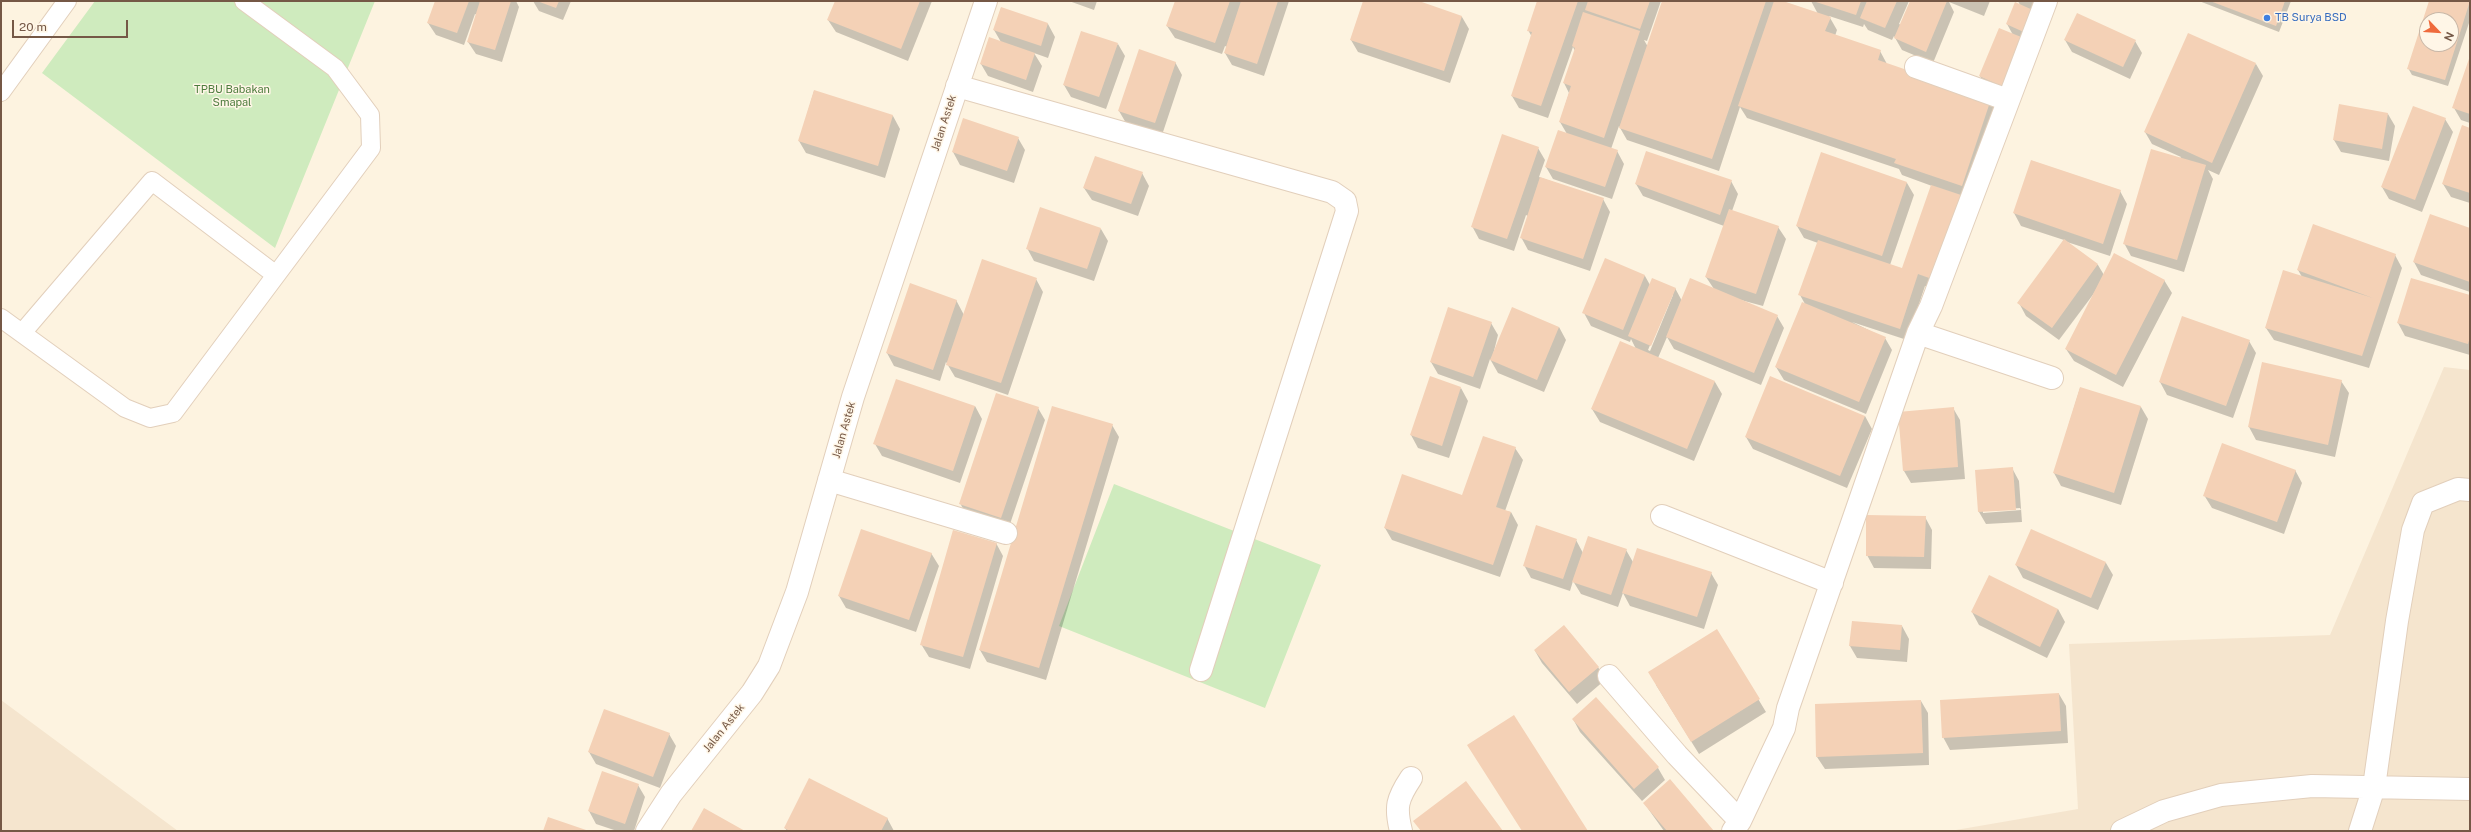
<!DOCTYPE html>
<style>
body{margin:0}
#map{position:relative;width:2471px;height:832px;overflow:hidden;background:#fdf3e0;font-family:"Public Sans",sans-serif}
canvas{display:block}
.frame{position:absolute;inset:0;border:2px solid #755846;pointer-events:none}
.north{position:absolute;left:2419px;top:12px;width:40px;height:40px;box-sizing:border-box;background:#fff6e7;border:1px solid #c8b7a7;border-radius:50%;rotate:115deg;font-size:11px;font-weight:700;line-height:16px;text-align:center;color:#755846}
.north::after{content:'';display:block;margin:auto;width:14px;height:18px;background:#ef6b3d;clip-path:polygon(50% 0,100% 100%,50% 72%,0 100%)}
.scale{position:absolute;left:12px;top:20px;width:116px;height:18px;box-sizing:border-box;border:2px solid #755846;border-top:0;padding-left:5px;font-size:12px;line-height:14px;white-space:nowrap;color:#755846;-webkit-text-stroke:3px #fff6e7;paint-order:stroke}
</style>
<div id="map">
<canvas width="2471" height="832"></canvas>
<div class="frame"></div>
<div class="north">N</div>
<div class="scale">20 m</div>
</div>
<script>
const context = document.querySelector('canvas').getContext('2d');
context.lineJoin = 'round';
function paint(path, color) {
  context.fillStyle = color;
  context.fill(path, 'evenodd');
}
function stroke(path, color, width, dash) {
  context.strokeStyle = color;
  context.lineWidth = width;
  context.lineCap = dash ? 'butt' : 'round';
  context.setLineDash(dash || []);
  context.stroke(path);
}
function drawText(font, color, halo, rows, align = 'center') {
  context.font = font + ' "Public Sans",sans-serif';
  context.lineWidth = 3;
  context.setLineDash([]);
  context.textBaseline = 'middle';
  context.strokeStyle = halo;
  context.fillStyle = color;
  for (const [text, x, y, turn = 0] of rows) {
    context.save();
    context.translate(x, y);
    context.rotate((+turn || 0) * Math.PI / 180);
    context.textAlign = isNaN(turn) ? turn : align;
    if (halo) context.strokeText(text, 0, 0);
    context.fillText(text, 0, 0);
    context.restore();
  }
}
paint(new Path2D(`
 M2444,367l26,3v461h-520l128,-22 -9,-165 261,-9z
 M1,700l177,131h-177z`), '#f5e5ce');
paint(new Path2D(`
 M95,1h280l-100,247 -233,-175z
 M1114,484l207,81 -56,143 -206,-82z`), '#cfebbe');
paint(new Path2D(`
 M436,1h80l3,6 -17,55 -26,-8 -8,-12 9,-27 -2,-1 -11,31 -28,-10 -8,-12z
 M533,1h38l-8,19 -24,-9z
 M836,1h96l-24,60 -72,-29 -8,-12z
 M1069,1h28l-3,9z
 M1176,1h64l2,3v-3h47l-25,75 -32,-11 -7,-12 2,-6 -2,-1 -3,8 -47,-16 -8,-12z
 M1364,1h52l46,16 7,12 -19,54 -92,-31 -7,-12z
 M1538,1h123l-14,40 -3,-1 4,7 16,-46h116l38,13 -7,-13h98l-10,23 2,1 10,-24h79l-6,15 -35,-14 5,10 -21,51 -31,-13 -8,-14 -2,4 -24,-10 -4,-6 -1,3 -34,-11 8,14 -2,6 45,15 7,13 104,36 7,12 -29,86 -9,-3 7,13 -28,83 -14,-5 -18,54 -55,-18 33,16 7,12 -26,64 -82,-34 -8,-13 29,-63 -5,-9 18,-52 -14,-5 -7,-12 25,-72 85,29 7,12 -24,70 13,5 29,-84 -30,-11 -3,-6 -152,-51 -7,-11 -21,64 -92,-31 -8,-14 -8,23 6,2 7,13 -12,35 -59,-20 -7,-12 21,-33 -7,-12 9,-29 -5,-10 11,-32 -2,-4 -25,71 -29,-10 -7,-12 20,-59 -4,-7z
 M2018,1h35l-40,99 -26,-12 -7,-12 33,-41 -6,-11 13,-19z
 M2199,1h92l-12,31z
 M2430,1h40v19l-22,66 -36,-11 -4,-7zM2427,20h24v24h-24z
 M1001,8l47,16 7,13 -7,21 -14,-5 8,13 -9,26 -45,-16 -7,-12 20,-22 -7,-12z
 M2065,40l70,1 7,12 -12,26 -58,-27z
 M1118,44l7,12 -19,53 -35,-12 -7,-12z
 M2470,58v65l-9,-3 -7,-12z
 M1175,62l7,13 -20,60 -36,-12 -7,-12z
 M2256,64l7,12 -44,99 -11,-5 5,9 -29,93 -53,-16 -7,-13 57,-86 -29,-13 -7,-12z
 M814,91l79,25 7,13 -15,49 -79,-25 -7,-12z
 M2388,114l7,12 -6,35 -48,-9 -7,-12z
 M2445,119l8,13 -31,80 -33,-13 -7,-12z
 M964,120l54,18 7,12 -11,33 -54,-18 -7,-13z
 M2470,129v74l-19,-6 -8,-13z
 M1538,148l7,12 -6,17 64,22 7,13 -20,59 -62,-21 -7,-13 7,-21 -2,-1 -12,36 -35,-12 -7,-13z
 M1142,173l7,13 -11,30 -46,-16 -8,-12z
 M1731,181l7,13 -6,17 46,16 8,12 -23,67 -26,-7 40,17 7,12 -23,57 -87,-36 -7,-12 -9,21 57,24 7,12 -28,67 -94,-39 -8,-13 44,-60 -5,-10 -1,3 -39,-16 -7,-13 22,-53 39,16 5,9 25,3 7,13 32,-12 -8,-12 18,-51 -81,-30 -7,-12zM1671,295h2l-23,56 -2,-1z
 M2120,191l7,13 -17,52 -43,-14 31,23 6,10 60,5 8,13 -49,94 -49,-26 -8,-12 29,-57 -36,48 -33,-24 -7,-13 45,-63 -43,-14 -7,-13z
 M1101,229l7,12 -14,40 -60,-20 -7,-13z
 M2470,229v63l-49,-17 -7,-13z
 M2395,255l7,13 -33,100 -95,-28 -8,-12 36,-51 -4,-7z
 M1036,279l7,13 -35,103 -53,-18 -9,-15 -6,19 -46,-15 -7,-13 69,-53 8,15z
 M2470,296v59l-65,-19 -7,-13z
 M1491,323l7,12 -5,20 66,-28 7,13 -22,52 -46,-19 -8,-14 -10,30 -42,-15 -7,-12z
 M2249,341l7,12 -23,65 -66,-23 -7,-13z
 M2263,363l78,18 8,12 -14,64 -79,-17 -7,-13z
 M1461,388l7,13 -19,57 -31,-10 -7,-13z
 M2080,388l61,19 7,12 -27,86 -60,-19 -7,-13z
 M975,406l7,13 -22,64 -78,-27 -7,-12z
 M1038,408l7,12 -37,110 -41,-14 -7,-13z
 M1953,408l7,12 5,59 -54,4 -7,-12 -5,-58z
 M1865,416l7,13 -25,59 -94,-39 -7,-12z
 M1112,425l7,12 -73,243 -59,-18 -7,-12z
 M1515,448l8,12 -18,51 6,1 7,13 -18,52 -108,-37 -7,-12 78,-32z
 M2012,468l7,13 3,41 -36,2 -7,-12 -3,-41zM2020,508l1,2 -38,3v-2z
 M2295,470l7,13 -18,51 -72,-26 -8,-13z
 M1925,517l7,13 -1,39 -57,-1 -7,-13z
 M1576,540l7,13 43,-3 7,12 78,11 7,12 -14,44 -74,-23 -7,-13 -5,14 -37,-13 -8,-13 -3,10 -39,-13 -7,-13z
 M996,543l7,13 -33,113 -41,-12 -8,-13z
 M931,553l8,13 -23,66 -70,-24 -7,-12z
 M2106,563l7,12 -15,35 -75,-32 -7,-13z
 M2058,609l7,13 -18,36 -68,-33 -7,-13z
 M1902,626l7,13 -2,23 -50,-4 -7,-12z
 M1717,631l49,81 -67,42 -43,-69z
 M1535,651l63,16 7,13 -28,24 -35,-41z
 M2059,694l7,12 2,37 -118,7 -7,-13z
 M1921,701l7,12 1,52 -104,4 -8,-12z
 M1573,719l85,49 7,12 -23,21 -62,-69z
 M669,734l7,12 -16,42 -64,-24 -7,-12z
 M638,785l7,12 -11,34h-17l-21,-7 -7,-13z
 M1644,803l69,28h-49z
 M887,818l7,13h-107l-2,-3z`), '#0003');
paint(new Path2D(`
 M435,1h34l-12,32 -30,-10z
 M480,1h31l-16,49 -28,-8z
 M537,1h22l-3,7z
 M835,1h85l-19,48 -74,-29z
 M1175,1h55l-15,42 -49,-17z
 M1241,1h37l-21,63 -33,-11z
 M1363,1h56l43,15 -18,55 -94,-31z
 M1537,1h41l-37,105 -30,-10 21,-64 -5,-1z
 M1588,1h62l-10,28 -55,-19z
 M1662,1h104l-54,158 -93,-31z
 M1774,1h9l48,16 -6,14 56,19 -3,10 113,39 -29,87 -68,-23 2,-4 -158,-53z
 M1813,1h48l-5,14z
 M1867,1h30l-12,27 -25,-10z
 M1910,1h37l-21,51 -32,-14z
 M2210,1h75l-9,25z
 M2429,1h41l-25,79 -38,-11zM2427,20h24v24h-24z
 M2015,2l20,9 -9,22 -20,-9z
 M1001,7l47,16 -7,23 -48,-16z
 M1583,12l57,19 -36,107 -45,-16 12,-36 -8,-3 12,-35 -3,-2z
 M2077,13l59,27 -13,27 -59,-27z
 M1999,28l27,11 -20,49 -27,-12z
 M1081,31l37,12 -19,54 -36,-12z
 M2188,33l68,30 -44,100 -68,-31z
 M989,37l46,16 -9,27 -46,-16z
 M1139,49l37,13 -21,61 -37,-12z
 M2470,56v58l-18,-6z
 M814,90l79,25 -15,51 -80,-25z
 M2339,104l49,9 -6,36 -49,-9z
 M2413,106l33,12 -31,82 -34,-13z
 M963,118l56,19 -12,34 -55,-19z
 M2462,125l8,3v65l-28,-9z
 M1558,130l60,20 -13,37 -60,-20z
 M1502,134l37,13 -32,92 -36,-12z
 M2151,149l55,16 -29,95 -54,-16z
 M1646,151l86,29 -12,35 -85,-31z
 M1821,152l86,30 -25,74 -86,-30z
 M1095,156l48,16 -12,32 -48,-16z
 M2031,160l90,30 -18,54 -90,-31z
 M1540,177l64,21 -21,61 -63,-21z
 M1931,185l30,10 -29,84 -14,-5 -18,55 -102,-34 20,-55 84,28z
 M1040,207l61,21 -14,41 -61,-20z
 M1729,209l50,17 -23,68 -51,-17z
 M2430,214l40,14v54l-57,-20z
 M2313,224l83,30 -34,102 -97,-28 18,-58 90,28 -76,-28z
 M2064,239l34,25 -46,64 -35,-25z
 M2114,253l51,27 -49,95 -51,-26z
 M1605,258l40,17 -22,55 -41,-17z
 M982,259l55,19 -36,105 -55,-18z
 M1652,278l24,10 -25,58 -23,-10z
 M1690,278l88,37 -24,58 -88,-36z
 M2411,278l59,17v42l-2,7 -71,-21z
 M910,283l47,17 -24,70 -47,-17z
 M1802,302l84,35 -27,65 -84,-35z
 M1448,307l44,15 -19,55 -43,-15z
 M1512,307l47,20 -22,53 -47,-20z
 M2182,316l68,24 -24,66 -67,-24z
 M1620,341l95,40 -28,68 -96,-40z
 M2262,362l80,18 -14,65 -80,-18z
 M1430,376l31,11 -19,59 -32,-11z
 M1770,376l95,40 -25,60 -95,-39z
 M896,379l79,27 -22,65 -80,-27z
 M2080,387l61,19 -27,87 -61,-20z
 M996,393l43,14 -38,111 -42,-14z
 M1052,406l61,18 -74,244 -60,-18z
 M1954,407l4,60 -55,4 -5,-59z
 M1483,436l33,11 -20,60 15,5 -18,53 -109,-37 18,-54 60,21z
 M2222,443l74,27 -19,52 -74,-26z
 M2013,467l3,43 -38,2 -3,-42z
 M1866,515l60,1 -2,41 -58,-1z
 M1536,525l41,14 -14,40 -40,-13z
 M861,529l71,24 -23,67 -71,-24z
 M2031,529l75,33 -15,36 -76,-33z
 M953,530l44,13 -34,114 -43,-12z
 M1588,536l39,13 -16,46 -39,-13z
 M1637,548l75,24 -15,45 -75,-24z
 M1989,575l69,34 -18,38 -69,-35z
 M1852,621l50,4 -2,25 -51,-4z
 M1564,625l35,42 -30,25 -35,-42z
 M1717,629l43,70 -69,43 -43,-70z
 M2059,693l2,38 -119,7 -2,-38z
 M1596,697l63,70 -25,22 -62,-70z
 M1921,700l2,53 -107,4 -1,-53z
 M604,709l66,24 -17,44 -65,-25z
 M1514,715l74,116h-66l-55,-86z
 M602,771l37,13 -14,40 -37,-13z
 M809,778l79,40 -7,13h-91l-6,-3z
 M1670,779l44,52h-47l-24,-28z
 M1466,781l37,50h-82l-8,-10z
 M704,808l41,23h-54z
 M548,817l41,14h-46z`), '#f4d1b6');
const service = new Path2D(`
 M1,92l66,-91
 M1,318l124,90 25,10 23,-5 198,-265 -1,-33 -35,-47 -91,-67
 M22,333l130,-152 124,94`);
const minor = new Path2D(`
 M1916,67l92,33
 M957,86l375,106 13,9 2,10 -146,459
 M1918,333l134,45
 M829,480l177,53
 M1662,516l170,67
 M1609,676l68,79 63,66
 M647,831l24,-37 81,-101 17,-27 28,-74 56,-195 133,-396
 M1401,831c-6,-24 -4,-32 10,-53
 M1733,831l7,-10 44,-93 4,-20 130,-375 13,-27 115,-305
 M2122,831l42,-20 57,-16 91,-9 158,3
 M2360,831l14,-44 23,-166 16,-91 10,-27 35,-14 12,1`);
stroke(service, '#e2cfbb', 20);
stroke(minor, '#e2cfbb', 24);
stroke(service, '#fff', 18);
stroke(minor, '#fff', 22);
for (const [x, y, r, color] of [
 [2267,18,4,"#3f7fe0"]
]) {
  const dot = new Path2D();
  dot.arc(x, y, r, 0, 2 * Math.PI);
  context.fillStyle = color;
  context.fill(dot);
  stroke(dot, '#fff6e7', 1.5);
}
drawText('11px', '#366cbe', '#fff6e7', [
 ["TB Surya BSD",2275,18]
], 'left');
drawText('11px', '#4d7c3d', '#fff6e7', [
 ["TPBU Babakan",232,90],
 ["Smapal",232,103]
]);
drawText('11px', '#755846', '#fff6e7', [
 ["Jalan Astek",944,123,-72],
 ["Jalan Astek",844,430,-74],
 ["Jalan Astek",724,728,-51]
]);
</script>
